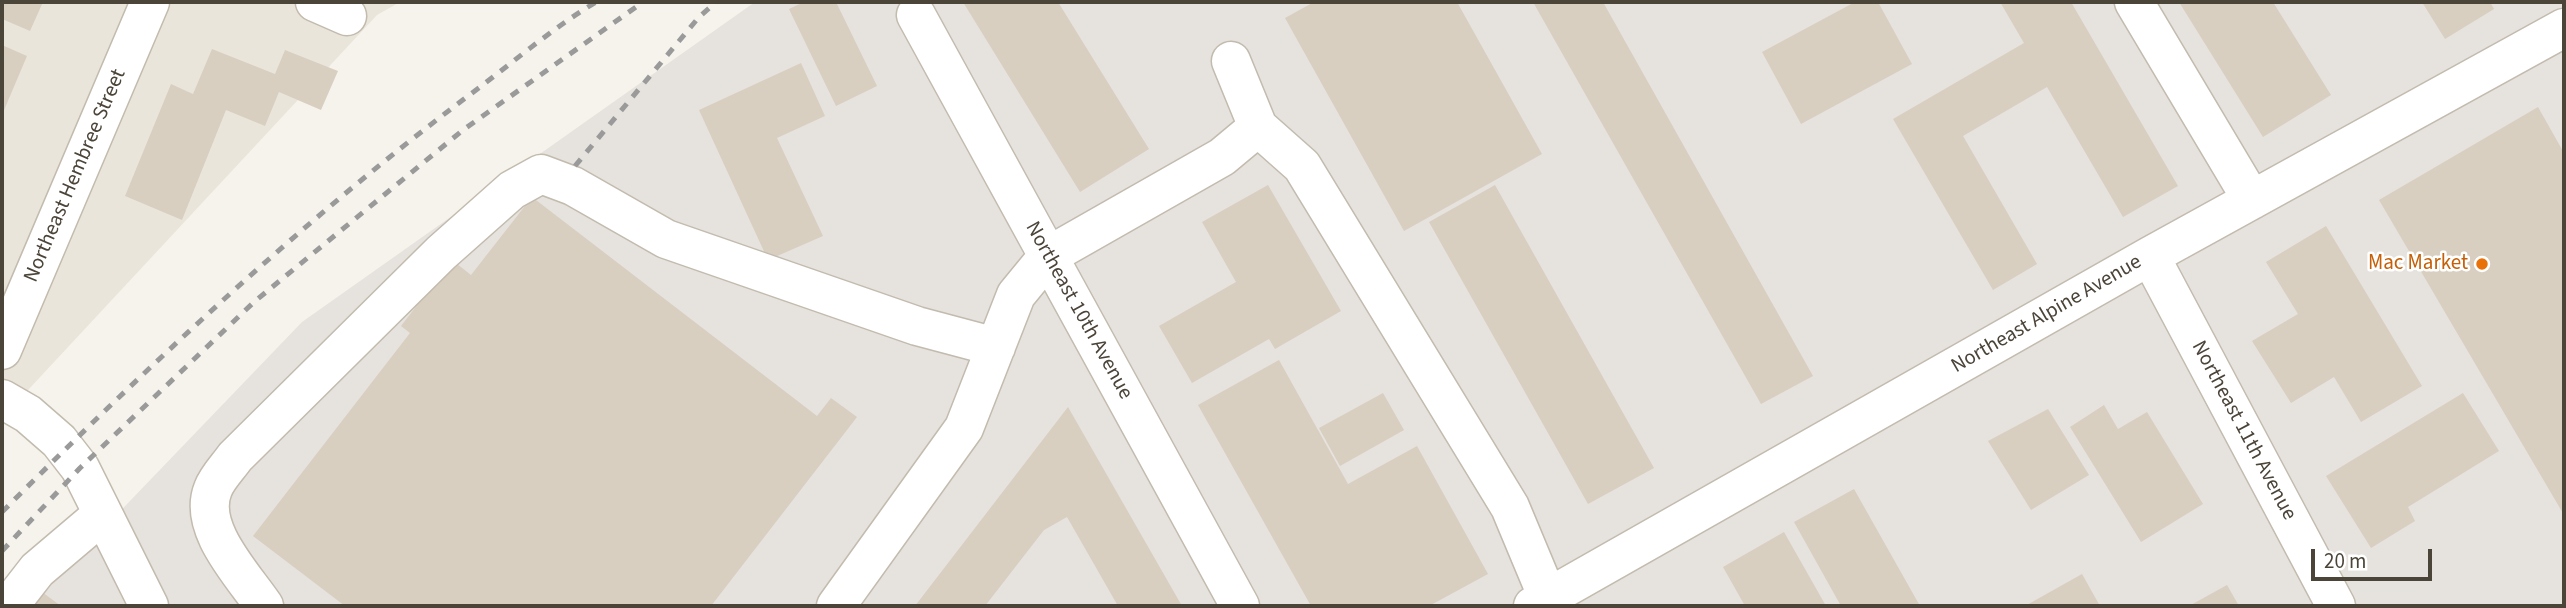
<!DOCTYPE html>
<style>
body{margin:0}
#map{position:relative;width:2566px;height:608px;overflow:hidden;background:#f6f3ec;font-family:"Source Sans 3",sans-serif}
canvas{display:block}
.frame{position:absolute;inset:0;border:4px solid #4b4439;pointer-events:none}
.scale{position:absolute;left:2311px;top:549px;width:121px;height:32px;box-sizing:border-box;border:4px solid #4b4439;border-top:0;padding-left:9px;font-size:21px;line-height:24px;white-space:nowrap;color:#4b4439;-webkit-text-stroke:5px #fff;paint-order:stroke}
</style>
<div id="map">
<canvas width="2566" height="608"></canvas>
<div class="frame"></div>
<div class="scale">20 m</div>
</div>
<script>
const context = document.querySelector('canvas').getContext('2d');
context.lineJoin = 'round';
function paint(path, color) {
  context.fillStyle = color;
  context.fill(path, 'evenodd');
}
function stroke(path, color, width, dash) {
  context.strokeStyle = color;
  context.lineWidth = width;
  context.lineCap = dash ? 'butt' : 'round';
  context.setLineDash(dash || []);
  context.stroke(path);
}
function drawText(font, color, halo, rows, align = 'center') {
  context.font = font + ' "Source Sans 3",sans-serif';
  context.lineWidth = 5;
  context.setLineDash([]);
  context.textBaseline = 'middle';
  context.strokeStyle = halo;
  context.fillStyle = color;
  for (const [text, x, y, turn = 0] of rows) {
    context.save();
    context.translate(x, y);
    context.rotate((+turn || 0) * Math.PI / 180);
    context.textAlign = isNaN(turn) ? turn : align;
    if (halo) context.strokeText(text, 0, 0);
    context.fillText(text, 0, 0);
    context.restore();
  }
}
paint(new Path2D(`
 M2,2h398l-23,13 -375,403z`), '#eae5da');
paint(new Path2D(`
 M755,2h1809v604h-2535l273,-284z`), '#e6e2dd');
paint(new Path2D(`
 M2,2h41l-13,29 -28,-12z
 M804,2h32l41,84 -41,20 -47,-97z
 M963,2h95l91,147 -69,43z
 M1314,2h143l85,152 -138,77 -119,-213z
 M1533,2h70l210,374 -52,28z
 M1855,2h23l34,62 -111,60 -39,-72z
 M2000,2h71l107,184 -55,31 -76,-130 -84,49 74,128 -44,26 -100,-171 131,-76z
 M2179,2h94l58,93 -68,42z
 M2422,2h68l4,7 -49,30z
 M2,45l25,11 -25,59z
 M212,49l63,25 10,-24 53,21 -17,39 -42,-18 -14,34 -39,-16 -44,110 -57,-24 46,-112 22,10z
 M801,63l24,53 -48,22 46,98 -55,24 -69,-150z
 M2538,107l26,46v362l-185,-315z
 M1268,185l73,126 -66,38 -6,-10 -77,44 -33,-57 77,-44 -34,-60z
 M1495,185l159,283 -66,36 -159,-282z
 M532,197l285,219 14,-18 26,19 -146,189h-366l-92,-70 157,-203 -9,-7 51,-66 19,15z
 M2326,226l96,160 -61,36 -27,-45 -43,26 -39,-62 46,-27 -32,-52z
 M1279,360l69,124 69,-38 71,128 -59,32h-118l-113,-201z
 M1383,393l21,37 -64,36 -21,-38z
 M2463,393l36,58 -91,56 7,14 -44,27 -45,-72z
 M2104,405l14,24 29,-17 56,92 -62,38 -71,-115z
 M1068,407l114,199h-64l-51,-89 -23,13 -59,76h-70z
 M2048,409l41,66 -58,35 -43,-69z
 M1854,489l66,117h-79l-47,-84z
 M1784,532l42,74h-81l-22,-39z
 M2082,574l18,32h-75z
 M2227,585l12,21h-50z
 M42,592l19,14h-29z`), '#d8cfc1');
const minor = new Path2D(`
 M315,2l32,14
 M2134,2l118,198
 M916,15l324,591
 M1258,127l44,39 208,341 38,91
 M2150,256l186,350
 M2,350l148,-348
 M2,399l26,15 31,27 21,27 69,138
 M9,606l28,-36 66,-56
 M264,606c-21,-31 -67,-78 -51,-117 4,-11 15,-22 22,-32l206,-204 71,-63 29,-16 32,12 93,53 251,87 79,21
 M836,606l128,-178 52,-133 32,-39 174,-99 36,-30 -27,-66
 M1533,606l617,-350 414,-228`);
stroke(minor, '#c2bbae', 41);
stroke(minor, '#fff', 38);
stroke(new Path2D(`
 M575,166l124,-149 17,-15
 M2,512c147,-147 300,-291 466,-416 42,-31 83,-67 128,-94
 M2,551l78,-83 174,-166 209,-172 180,-128`), '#9a9a9a', 5, [9, 9]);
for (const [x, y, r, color] of [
 [2482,264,7,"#e8710a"]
]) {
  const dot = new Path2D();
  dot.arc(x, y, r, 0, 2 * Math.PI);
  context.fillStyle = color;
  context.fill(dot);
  stroke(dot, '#fff', 2.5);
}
drawText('21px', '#4b4439', '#fff', [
 ["Northeast Hembree Street",76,176,-67],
 ["Northeast 10th Avenue",1078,311,61],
 ["Northeast Alpine Avenue",2047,315,-30],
 ["Northeast 11th Avenue",2243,431,62]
]);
drawText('21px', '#c56008', '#fff', [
 ["Mac Market",2468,264]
], 'right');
</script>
